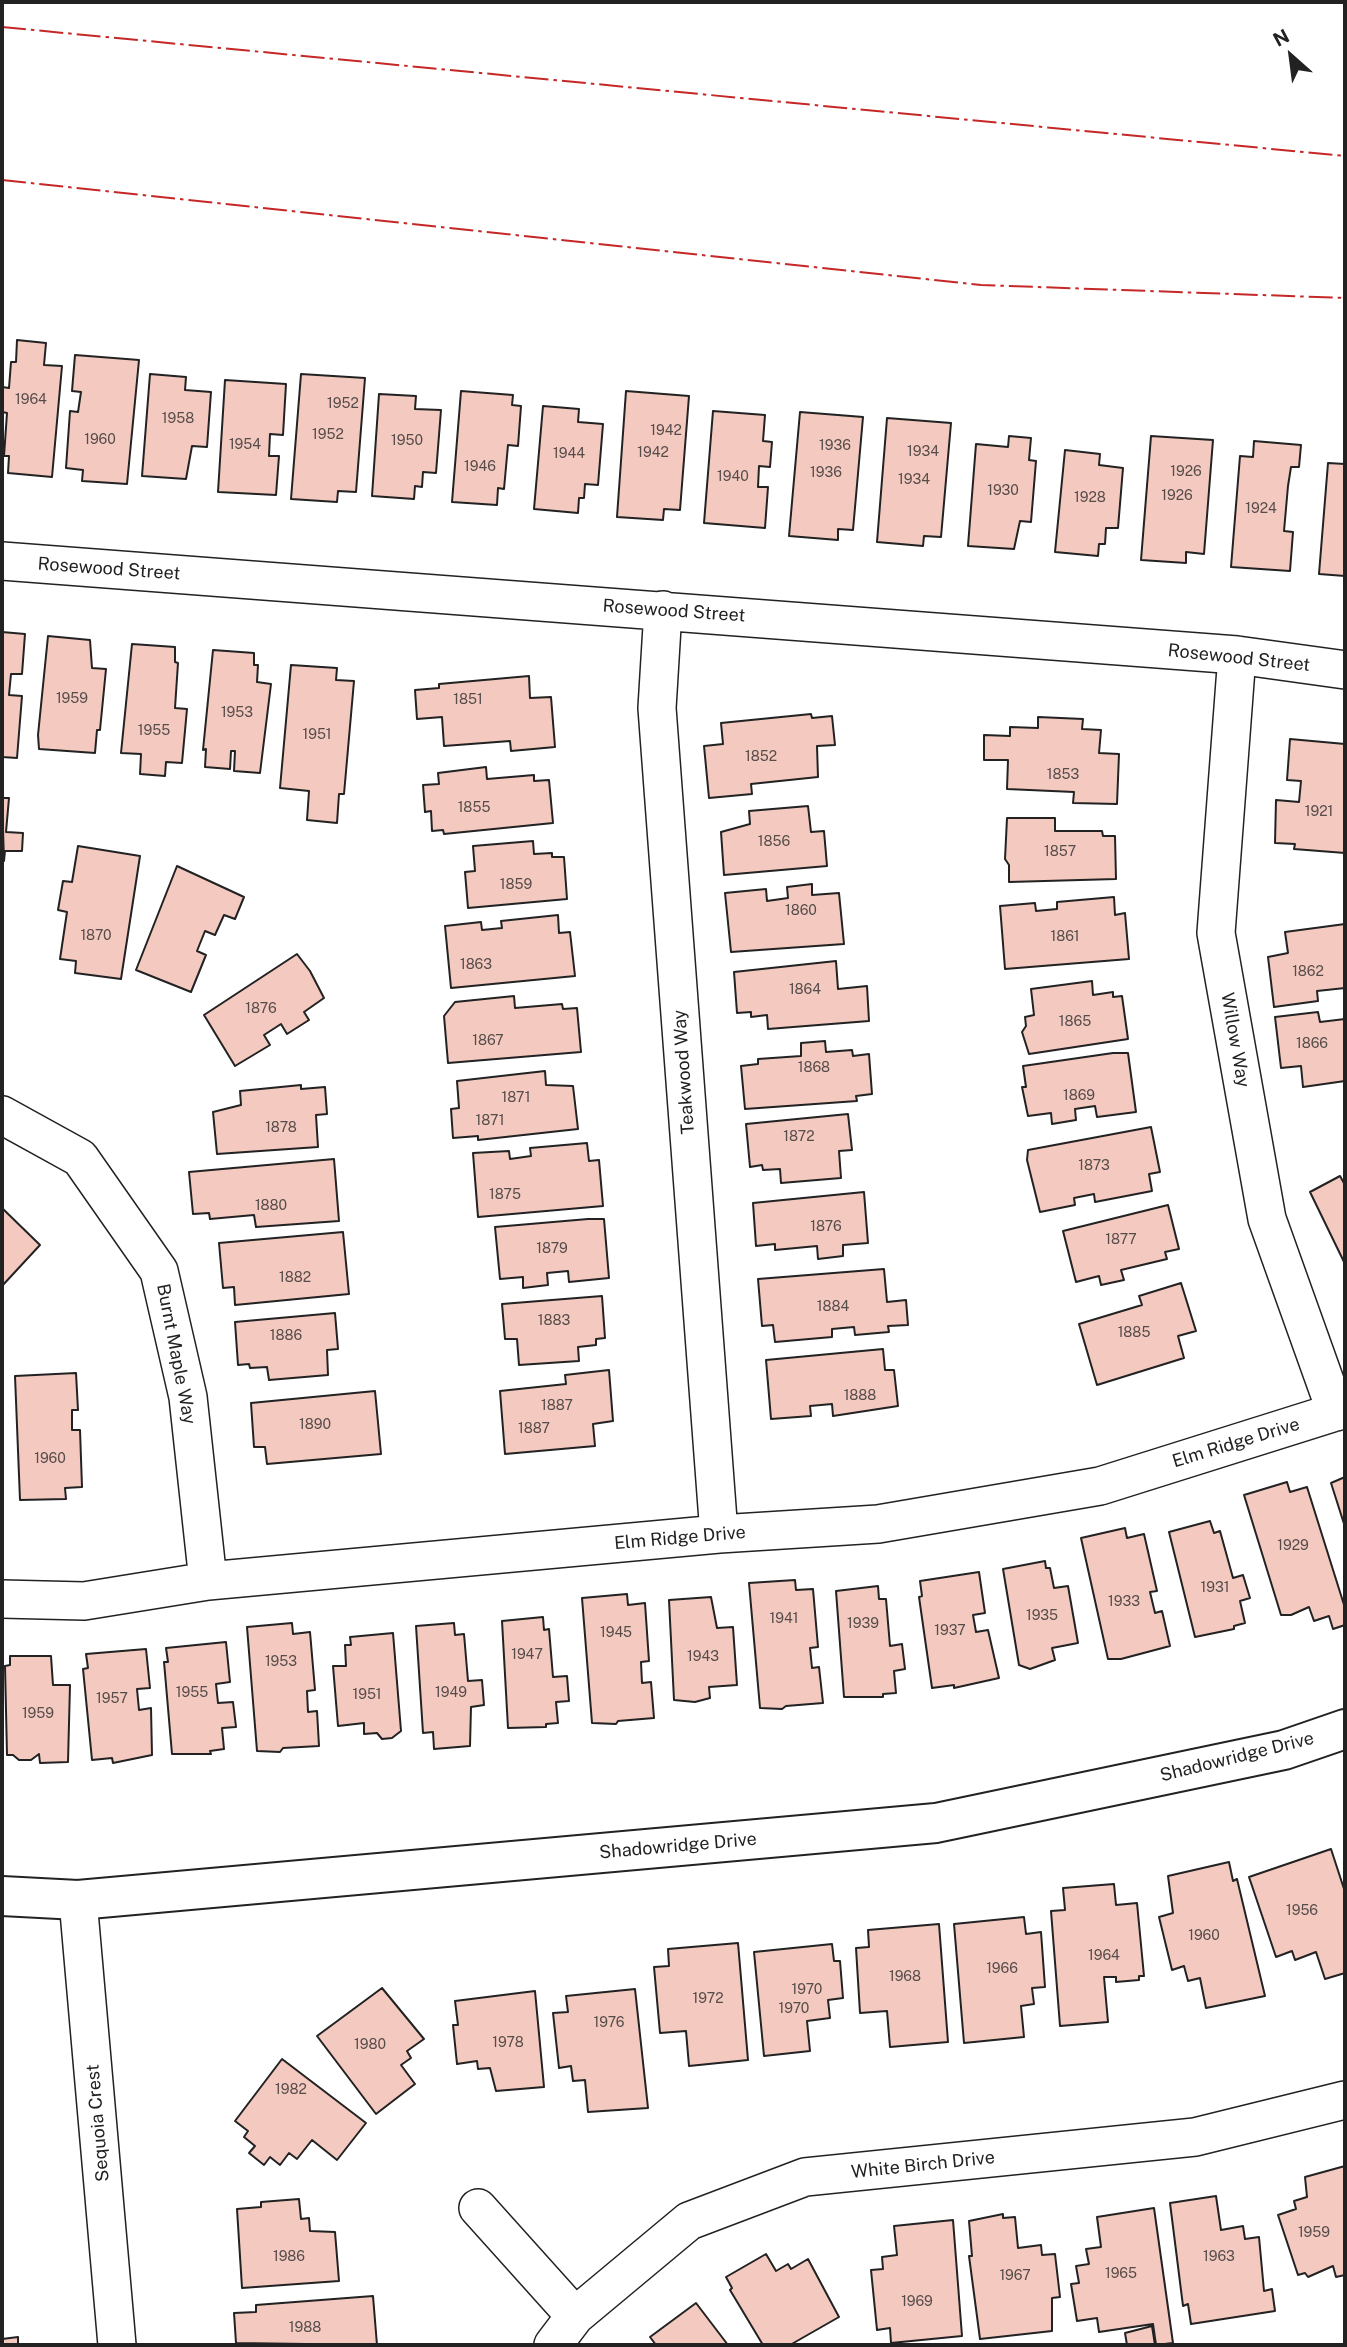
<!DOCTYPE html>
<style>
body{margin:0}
#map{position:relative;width:1347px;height:2347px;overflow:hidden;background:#fff;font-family:"Public Sans",sans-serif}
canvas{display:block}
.frame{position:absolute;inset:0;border:4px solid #222;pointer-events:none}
.north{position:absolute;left:1256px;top:21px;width:70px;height:70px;-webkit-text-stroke:5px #fff;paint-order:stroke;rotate:332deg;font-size:19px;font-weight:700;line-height:28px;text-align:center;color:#222}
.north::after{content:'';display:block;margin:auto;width:24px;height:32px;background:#222;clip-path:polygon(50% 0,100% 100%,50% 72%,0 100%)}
</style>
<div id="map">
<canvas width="1347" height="2347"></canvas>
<div class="frame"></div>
<div class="north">N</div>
</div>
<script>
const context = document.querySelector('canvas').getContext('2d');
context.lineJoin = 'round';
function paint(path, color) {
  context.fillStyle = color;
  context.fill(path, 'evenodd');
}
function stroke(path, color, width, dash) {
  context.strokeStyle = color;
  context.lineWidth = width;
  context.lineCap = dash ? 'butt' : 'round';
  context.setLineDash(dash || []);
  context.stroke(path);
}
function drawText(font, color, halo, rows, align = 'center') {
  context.font = font + ' "Public Sans",sans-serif';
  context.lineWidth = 5;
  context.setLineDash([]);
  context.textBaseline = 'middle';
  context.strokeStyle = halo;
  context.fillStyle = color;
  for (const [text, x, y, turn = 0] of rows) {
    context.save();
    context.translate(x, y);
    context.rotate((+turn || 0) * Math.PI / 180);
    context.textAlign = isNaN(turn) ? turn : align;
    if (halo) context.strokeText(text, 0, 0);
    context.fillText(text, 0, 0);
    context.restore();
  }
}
const building = new Path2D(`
 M17,340l29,3 -2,22 18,1 -10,111 -44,-4 1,-17h-5l3,-43 -5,-1v-25l7,1 2,-26h5z
 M75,355l64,5 -12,124 -45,-3 1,-11 -17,-2 4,-57 8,1 3,-20 -9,-1z
 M150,374l36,3 -1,13 26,2 -4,55 -15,-1 -6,33 -44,-3z
 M301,374l64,4 -9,114 -18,-1 -1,11 -46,-3z
 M225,380l61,4 -3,51 -13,-1 -1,22h10l-3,39 -58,-3z
 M461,391l52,4 -1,10 9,1 -3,40 -10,-1 -4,44 -6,-1 -1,17 -45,-3z
 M626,391l63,5 -9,114 -16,-1 -1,11 -46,-3z
 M379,394l37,2 -1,13 26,1 -5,63 -13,-1 -1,15 -7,-1 -1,13 -42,-3z
 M543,406l36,3 -1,13 25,2 -5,61 -13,-1 -1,14h-5l-1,15 -44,-4z
 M713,411l52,4 -2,26 9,1 -2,25 -11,-1 -1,21h10l-3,41 -61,-5z
 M800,412l63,5 -10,113 -15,-1v11l-49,-4z
 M887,418l64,5 -10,114 -17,-1 -1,10 -46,-4z
 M1009,436l22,2 -2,22 7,1 -5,61 -11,-1 -6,28 -46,-3 8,-102 32,3z
 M1151,436l62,4 -9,114 -18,-2v11l-45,-3z
 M1254,441l47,4 -2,22h-8l-3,19 -4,45 9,1 -3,39 -59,-4 9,-111 13,1z
 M1065,450l35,4 -1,11 24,3 -5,60h-12l-1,16h-6l-1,12 -43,-4z
 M1328,463l17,1v112l-26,-2z
 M2,632l23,2 -3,40h-11l-2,21 13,1 -5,62 -15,-1z
 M48,636l42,4 2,28 14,1 -6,61h-3l-2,23 -56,-4 -1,-14z
 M132,644l43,3v15l3,1 -3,45 12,1 -5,54 -16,-1 -1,14 -25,-2 1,-20 -20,-1z
 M213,650l41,3v12h4l-1,17 14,2 -11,89 -26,-2 1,-20h-4l-1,18 -25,-2 1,-18 -3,1z
 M291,665l46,3 -1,12 18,1 -10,113h-5l-2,29 -30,-3 2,-29 -29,-3z
 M529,676l1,22 21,-1 4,50 -44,4 -1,-10 -66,5 -2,-29 -25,2 -2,-29 24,-2v-4z
 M811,714l1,4 20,-2 3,29 -18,1 1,31 -67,7 1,10 -43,4 -5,-52 19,-2 -2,-21z
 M1038,717l45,2 -1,10 19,1 -2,23 20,1 -2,50 -44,-1 1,-11 -67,-3 1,-29h-24v-25l26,1v-9l28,1z
 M1290,739l55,5v109l-51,-4 1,-5 -20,-1 1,-43 23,2 2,-21 -14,-1z
 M486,767l1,12 47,-4v6l15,-1 4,43 -109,11 -1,-4 -11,1 -1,-20 -6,1 -2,-27 16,-1 -1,-11z
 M2,798h7l-3,34 17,1 -1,18h-17l-1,10z
 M808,806l3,26 13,-1 3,35 -103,9 -3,-43 29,-8 -1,-13z
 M1007,818h48v13h47l1,5h12l1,43 -107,3v-17l-4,-6z
 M533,841l1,13 18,-1v4h12l3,42 -99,9 -3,-36 10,-1 -2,-25z
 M78,846l62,10 -19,123 -46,-6 1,-12 -16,-2 7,-47 -9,-2 5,-29 9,1z
 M177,866l67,31 -9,22 -11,-4 -9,20 -10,-4 -8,20 9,4 -15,37 -55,-22z
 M812,884v11l27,-2 5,51 -113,8 -6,-59 41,-4 1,12 21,-3 -1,-11z
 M1114,897l1,18 10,-2 4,46 -124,10 -5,-63 35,-3 1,8 21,-2v-7z
 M558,915l1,18 11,-1 5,44 -124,12 -6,-62 36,-4 1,8 20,-2 -1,-7z
 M1345,924v64l-28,3 1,10 -44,6 -6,-50 20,-4 -3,-21z
 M297,954l13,17 14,27 -20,14 5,8 -22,14 -6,-10 -17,11 6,10 -35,21 -31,-51z
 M836,961l2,28 29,-3 2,35 -101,8 -1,-14 -16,2v-5l-14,1 -3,-41z
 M1092,981l1,14 20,-3v5l9,-1 6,43 -99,15 -7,-22 4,-6 -1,-9 9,-2 -3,-26z
 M514,996l1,12 47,-4 1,5 14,-1 4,44 -133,11 -4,-47 11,-14z
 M1318,1012l2,10 25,-3v62l-42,6 -2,-21 -20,2 -6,-51z
 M825,1041l1,11 26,-2 1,6 16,-2 3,40 -16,2 1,5 -112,8 -4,-43 17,-2v-5l43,-3v-13z
 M1113,1053h15l8,59 -39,5 -2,-11 -20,3 1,11 -24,4 -1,-11 -23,3 -6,-29h4l-3,-21z
 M545,1071l1,14 27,1 5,43 -100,11v-4l-25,2 -2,-29 8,-1 -2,-27z
 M301,1085v4l24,-2 2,27 -11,1 2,32 -101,7 -4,-42 28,-7 -1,-14z
 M848,1114l4,36 -13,1 2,27 -60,5 -1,-14 -17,1 -1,-5 -12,2 -4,-43z
 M1151,1127l9,45 -11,2 3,17 -57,11 -1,-8 -20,4 1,7 -35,7 -13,-52 1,-10z
 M587,1143l2,18 10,-1 4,46 -125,11 -5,-64 36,-2 1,8 21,-3 -1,-8z
 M334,1159l5,62 -83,6 -2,-12 -44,4 -1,-6 -16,1 -4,-42z
 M1340,1176l5,9v79l-35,-72z
 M864,1192l4,51 -25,2v11l-25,3 -1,-13 -42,4v-6l-19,2 -3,-43z
 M1168,1205l11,44 -14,3 2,7 -46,11 3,10 -23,5 -2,-9 -23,6 -13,-51z
 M2,1208l38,37 -38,41z
 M588,1219h16l5,59 -40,4 -1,-11 -21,2 1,12 -25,3v-11l-23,2 -5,-52z
 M343,1232l6,62 -114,11 -1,-18 -11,1 -4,-45z
 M884,1269l3,33 19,-2 2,25 -20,1 1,6 -34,3 -1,-8 -22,2v8l-57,5 -2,-17 -11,1 -4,-47z
 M1181,1283l15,48 -18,5 6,22 -87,27 -18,-61 63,-19 -3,-9z
 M602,1296l3,42 -9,1v6l-18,2 1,14 -60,4 -2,-26h-12l-3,-35z
 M335,1313l3,36 -11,1 1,25 -59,5 -2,-13 -17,1 -1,-4 -11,1 -3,-43z
 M883,1349l2,21h9l4,36 -65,10 -1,-12 -22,2 1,10 -40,3 -5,-59z
 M609,1370l4,51 -20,3 2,22 -90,8 -5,-63 66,-7 -1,-9z
 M76,1373l2,37h-6v20h8l2,57 -17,1 1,11 -46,1 -5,-124z
 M375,1391l6,63 -114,10 -2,-17h-11l-3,-44z
 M1345,1477v50l-14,-44z
 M1287,1482l3,10 17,-5 38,121v17l-12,4 -4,-13 -15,5 -5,-14 -18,8h-10l-37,-120z
 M1210,1521l4,12 6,-2 13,47 10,-3 7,23 -10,3 5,22 -11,3v3l-39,8 -26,-105z
 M1125,1528l2,10 17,-4 13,57 -7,1 5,21 7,-2 8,35 -49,13h-13l-27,-121z
 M1045,1561l1,7h4l4,20 14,-2 10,57 -26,5 3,12 -25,9 -11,-4 -16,-96z
 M979,1572l6,41 -12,2 3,17 12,-2 11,48 -45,10v-3l-22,3 -13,-91 3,-1 -2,-15z
 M795,1580l1,10 17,-1 5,58 -8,1 2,20 7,-1 4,36 -37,3 -4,3 -22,-1 -11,-125z
 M878,1586l1,13h7l4,47 12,-2 3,25 -11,2 2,22 -13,1v3h-39l-8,-106z
 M627,1594l1,11 17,-2 4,58 -8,1 1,21 9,-1 3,36 -36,3 -2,3 -24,-1 -10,-125z
 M711,1597l6,31 16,-1 4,58 -28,2 1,11 -15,4 -21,-2 -5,-100z
 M543,1617l1,13 5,-1 4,48 14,-1 2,25 -13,1 2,21 -12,1v3l-38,1 -6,-107z
 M292,1623l1,11 17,-2 5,58 -8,1 1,21 9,-1 2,35 -36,2 -3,4 -23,-1 -10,-124z
 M454,1623l1,12 9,-1 4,47 14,-1 2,25 -13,2 -1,39 -36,3 -1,-17 -10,1 -7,-107z
 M393,1633l8,98 -9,7 -10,1 -5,-6 -13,1v-11l-26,3 -5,-60h13l-1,-21h6l-1,-8z
 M226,1642l4,40 -14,2 2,19 15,-1 3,25 -14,1 2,21 -14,2 1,3h-39l-8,-92h4l-2,-14z
 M146,1649l4,39 -13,1 2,21 12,-2 1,47 -39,8 -1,-5 -20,2 -9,-91 5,-1 -2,-14z
 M10,1656h41l2,29h17l-2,77 -28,1 -1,-9 -8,6h-12l-6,-5h-6l-2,-89 5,-1z
 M1331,1849l14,43v81l-20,6 -9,-27 -21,8 -3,-9 -16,6 -27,-80z
 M1229,1862l4,19 4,-2 28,117 -59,12 -6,-30 -12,3 -4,-15 -12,4 -13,-53 14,-4 -5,-37z
 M1114,1884l2,21 21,-2 7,73h-5v4l-23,2v-5h-12l4,45 -48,4 -9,-115 14,-1 -2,-22z
 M1024,1917l2,17 15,-2 4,55 -13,1 2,16 -13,2 3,31 -60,6 -10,-119z
 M939,1924l9,118 -58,5 -3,-36 -27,2 -4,-65 13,-1 -1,-17z
 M738,1943l10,117 -59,6 -3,-35 -26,2 -6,-66 15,-1 -1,-17z
 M832,1944l2,17h6l3,37 -15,2 2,18 -23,3 3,30 -46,5 -10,-104z
 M382,1988l42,51 -17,12 4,7 -10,7 14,19 -39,30 -59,-78z
 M635,1989l13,119 -60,4 -3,-32 -12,1 -2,-15 -12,2 -6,-55 15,-1 -2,-16z
 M535,1991l9,96 -48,4 -6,-23 -12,1 -1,-8 -20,3 -4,-39h5l-3,-24z
 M282,2059l84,64 -29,37 -25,-20 -15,19 -8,-6 -9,12 -10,-8 -6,8 -15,-12 6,-7 -11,-9 4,-6 -13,-10z
 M1345,2166v109l-9,2 -3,-11 -25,11 -3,-4 -7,2 -20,-60 18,-6 -2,-8 13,-4 -2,-20z
 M1216,2196l5,34 22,-4 2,13 14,-2 5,54 8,-2 3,22 -84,13 -3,-20 -5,2 -13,-103z
 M299,2199l2,20 8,-1 1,13 25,1 4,49 -97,7 -5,-79 24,-2v-5z
 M1154,2208l19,135 -17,2 -3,-21 -54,8 -2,-14 -20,3 -6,-37 8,-1 -3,-17 13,-2 -3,-15 15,-2 -4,-30z
 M1003,2214v4l12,-1 3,31 23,-3 1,10 13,-1 5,43 -8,1v33l-72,8 -11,-83h3l-3,-35z
 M953,2220l9,116 -71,7 -1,-15 -13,2 -6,-60 12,-1 -1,-12 15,-2 -3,-29z
 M766,2254l10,17 12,-7 3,5 17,-10 31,58 -49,28h-27l-33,-55 2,-2 -6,-11z
 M373,2296l4,49 -141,-2 -2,-30 22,-1v-7z
 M696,2303l32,42h-72l-6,-8z
 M1152,2326l3,19h-28l-2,-12z
 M18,2337v8h-16v-6z`);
paint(building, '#f3c9c0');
stroke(building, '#222', 2);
const street = new Path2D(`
 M2,561l1235,94 108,15
 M663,610l-6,98 62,826
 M1237,655l-21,278 51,286 69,193
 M2,1115l78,43 79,113 29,126 20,184
 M2,1599l82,2 124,-20 511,-47 159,-10 222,-38 245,-77
 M78,1900l39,445
 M478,2208l97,108
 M553,2345l22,-29 114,-95 116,-44 390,-40 150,-37`);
const secondary = new Path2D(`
 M2,1896l76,4 858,-77 348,-73 61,-21`);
stroke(street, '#222', 40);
stroke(secondary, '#222', 42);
stroke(street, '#fff', 37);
stroke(secondary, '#fff', 38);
stroke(new Path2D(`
 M2,27l1343,129
 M2,180l979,105 364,13`), '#c62828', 2, [24, 5, 3.5, 5]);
drawText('14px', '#564c4a', null, [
 ["1964",31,400],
 ["1952",343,404],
 ["1958",178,419],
 ["1942",666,431],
 ["1952",328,435],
 ["1960",100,440],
 ["1950",407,441],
 ["1954",245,445],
 ["1936",835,446],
 ["1934",923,452],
 ["1942",653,453],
 ["1944",569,454],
 ["1946",480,467],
 ["1926",1186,472],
 ["1936",826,473],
 ["1940",733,477],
 ["1934",914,480],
 ["1930",1003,491],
 ["1926",1177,496],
 ["1928",1090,498],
 ["1924",1261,509],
 ["1959",72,699],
 ["1851",468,700],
 ["1953",237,713],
 ["1955",154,731],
 ["1951",317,735],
 ["1852",761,757],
 ["1853",1063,775],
 ["1855",474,808],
 ["1921",1319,812],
 ["1856",774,842],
 ["1857",1060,852],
 ["1859",516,885],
 ["1860",801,911],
 ["1870",96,936],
 ["1861",1065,937],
 ["1863",476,965],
 ["1862",1308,972],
 ["1864",805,990],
 ["1876",261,1009],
 ["1865",1075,1022],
 ["1867",488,1041],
 ["1866",1312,1044],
 ["1868",814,1068],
 ["1869",1079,1096],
 ["1871",516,1098],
 ["1871",490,1121],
 ["1878",281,1128],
 ["1872",799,1137],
 ["1873",1094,1166],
 ["1875",505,1195],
 ["1880",271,1206],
 ["1876",826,1227],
 ["1877",1121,1240],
 ["1879",552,1249],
 ["1882",295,1278],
 ["1884",833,1307],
 ["1883",554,1321],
 ["1885",1134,1333],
 ["1886",286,1336],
 ["1888",860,1396],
 ["1887",557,1406],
 ["1890",315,1425],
 ["1887",534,1429],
 ["1960",50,1459],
 ["1929",1293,1546],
 ["1931",1215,1588],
 ["1933",1124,1602],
 ["1935",1042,1616],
 ["1941",784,1619],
 ["1939",863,1624],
 ["1937",950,1631],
 ["1945",616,1633],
 ["1947",527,1655],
 ["1943",703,1657],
 ["1953",281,1662],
 ["1955",192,1693],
 ["1949",451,1693],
 ["1951",367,1695],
 ["1957",112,1699],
 ["1959",38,1714],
 ["1956",1302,1911],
 ["1960",1204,1936],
 ["1964",1104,1956],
 ["1966",1002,1969],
 ["1968",905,1977],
 ["1970",807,1990],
 ["1972",708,1999],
 ["1970",794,2009],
 ["1976",609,2023],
 ["1978",508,2043],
 ["1980",370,2045],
 ["1982",291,2090],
 ["1959",1314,2233],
 ["1986",289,2257],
 ["1963",1219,2257],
 ["1965",1121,2274],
 ["1967",1015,2276],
 ["1969",917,2302],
 ["1988",305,2328]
]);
drawText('18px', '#222', '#fff', [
 ["Rosewood Street",109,569,4],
 ["Rosewood Street",674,611,4],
 ["Rosewood Street",1239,658,6],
 ["Willow Way",1235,1040,80],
 ["Teakwood Way",684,1072,-94],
 ["Burnt Maple Way",176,1354,79],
 ["Elm Ridge Drive",1236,1443,-17],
 ["Elm Ridge Drive",680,1538,-5],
 ["Shadowridge Drive",1237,1757,-14],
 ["Shadowridge Drive",678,1846,-5],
 ["Sequoia Crest",98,2123,-95],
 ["White Birch Drive",923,2165,-6]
]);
</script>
